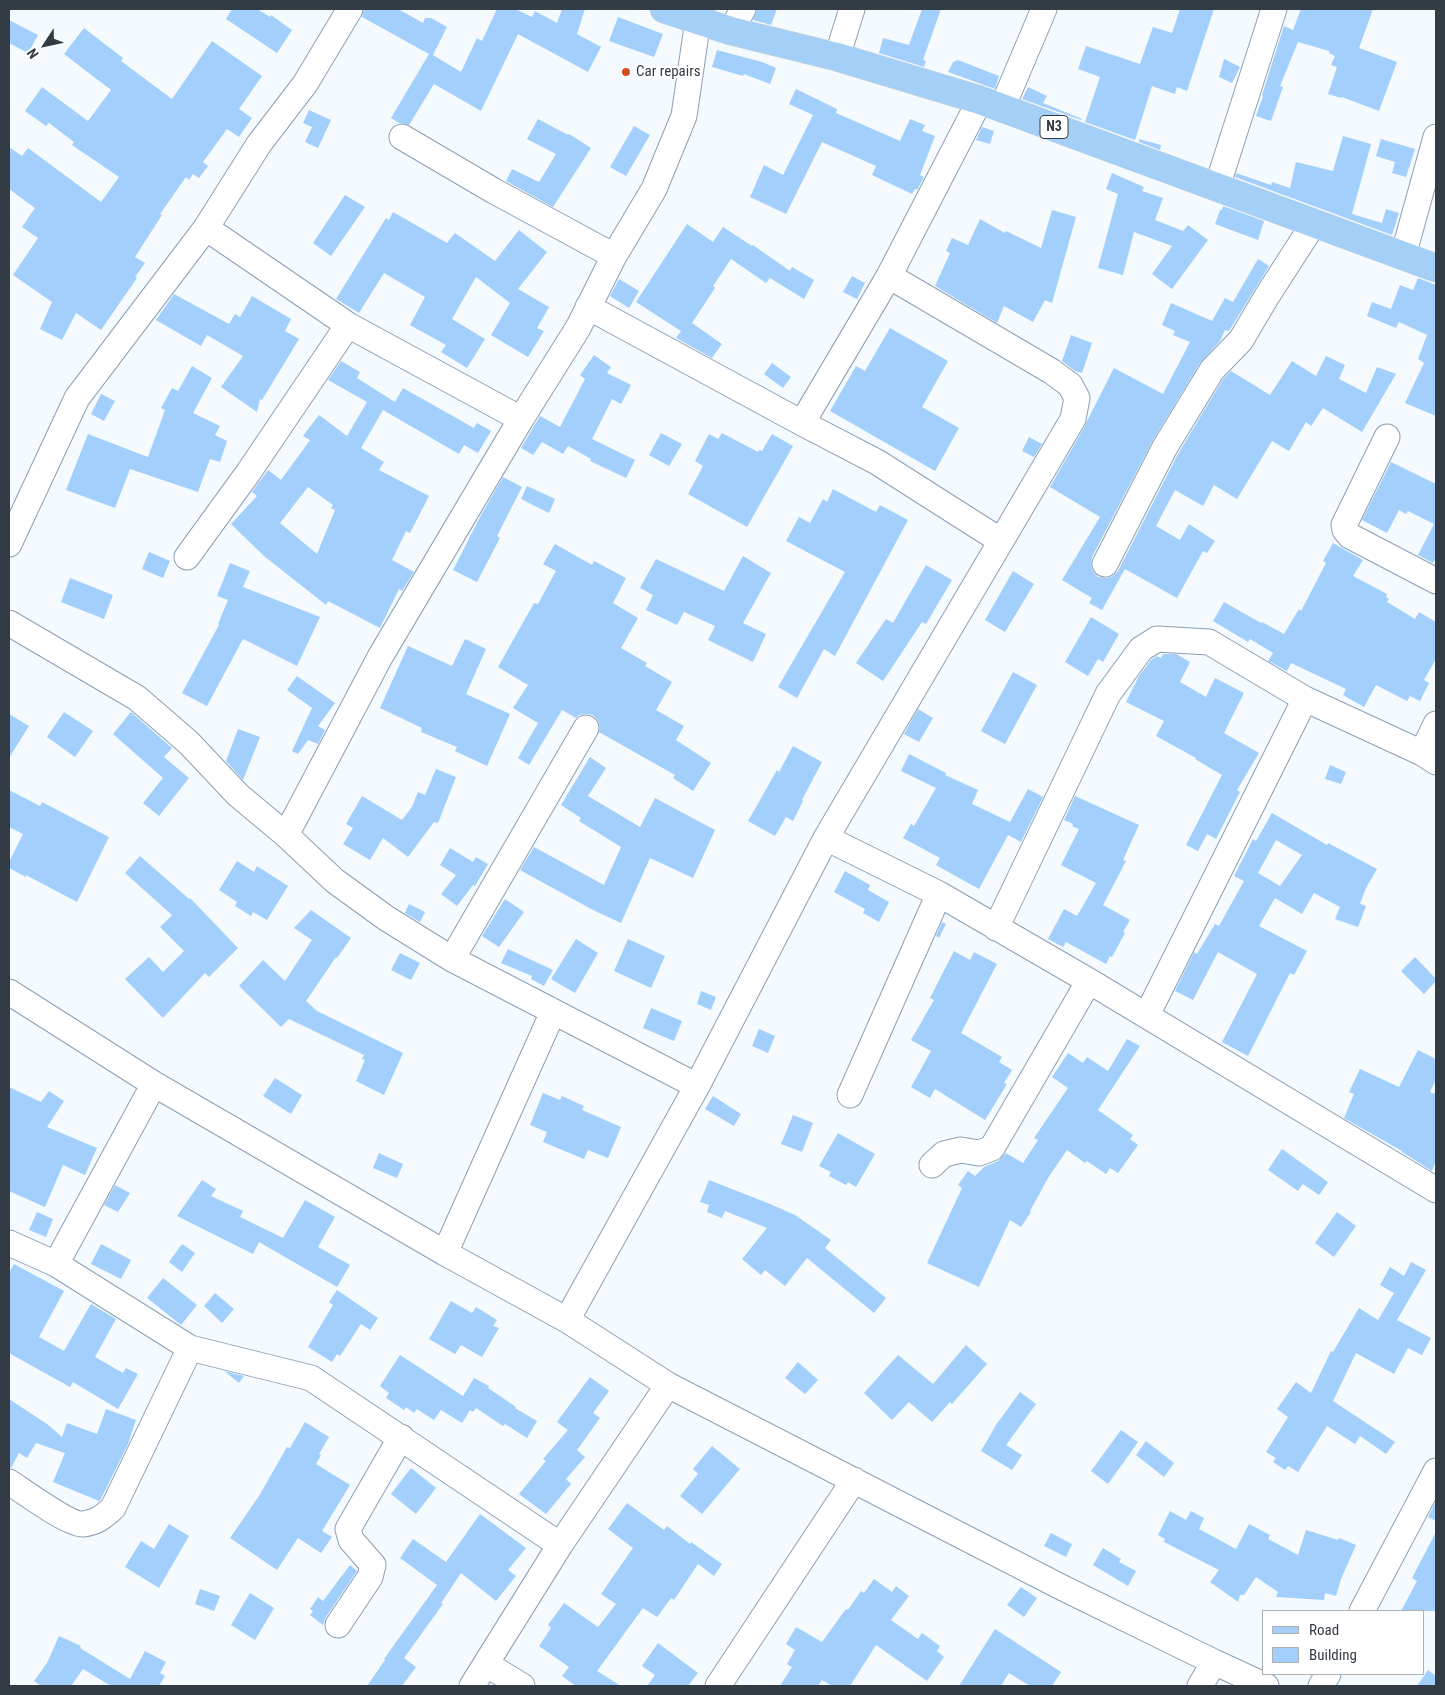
<!DOCTYPE html>
<style>
body{margin:0}
#map{position:relative;width:1445px;height:1695px;overflow:hidden;background:#f5faff;font-family:"Roboto Condensed",sans-serif}
canvas{display:block}
.frame{position:absolute;inset:0;border:10px solid #333c44;pointer-events:none}
.legend{position:absolute;left:1262px;top:1610px;width:162px;height:65px;box-sizing:border-box;background:#fff;border:1px solid #adb1b4;margin:0;padding:6px 9px;list-style:none;font-size:15px;color:#333c44}
.legend li{display:flex;align-items:center;gap:10px;height:25px}
.legend b{width:25px;border:1px solid #adb1b4}
.north{position:absolute;left:20px;top:20px;width:50px;height:50px;-webkit-text-stroke:4px #fff;paint-order:stroke;rotate:235deg;font-size:14px;font-weight:700;line-height:20px;text-align:center;color:#333c44}
.north::after{content:'';display:block;margin:auto;width:18px;height:22px;background:#333c44;clip-path:polygon(50% 0,100% 100%,50% 72%,0 100%)}
</style>
<div id="map">
<canvas width="1445" height="1695"></canvas>
<div class="frame"></div>
<ul class="legend">
<li><b style="height:6px;background:#a4d0f7"></b>Road</li>
<li><b style="height:14px;background:#a2cffb"></b>Building</li>
</ul>
<div class="north">N</div>
</div>
<script>
const context = document.querySelector('canvas').getContext('2d');
context.lineJoin = 'round';
function paint(path, color) {
  context.fillStyle = color;
  context.fill(path, 'evenodd');
}
function stroke(path, color, width, dash) {
  context.strokeStyle = color;
  context.lineWidth = width;
  context.lineCap = dash ? 'butt' : 'round';
  context.setLineDash(dash || []);
  context.stroke(path);
}
function drawText(font, color, halo, rows, align = 'center') {
  context.font = font + ' "Roboto Condensed",sans-serif';
  context.lineWidth = 4.5;
  context.setLineDash([]);
  context.textBaseline = 'middle';
  context.strokeStyle = halo;
  context.fillStyle = color;
  for (const [text, x, y, turn = 0] of rows) {
    context.save();
    context.translate(x, y);
    context.rotate((+turn || 0) * Math.PI / 180);
    context.textAlign = isNaN(turn) ? turn : align;
    if (halo) context.strokeText(text, 0, 0);
    context.fillText(text, 0, 0);
    context.restore();
  }
}
paint(new Path2D(`
 M232,9h25l13,8 1,-2 21,15 -15,23 -51,-34z
 M364,9h34l25,14 2,-5h6l16,9 -14,28 28,17 16,-34 5,3 15,-32h18l17,8 3,-6 22,12 5,-14h23l-8,25 24,13 -13,25 -70,-38 -37,77 -47,-27 -25,41 -10,-2 -8,-5 38,-64 -67,-37z
 M757,9h20l-6,16 -18,-5z
 M922,9h19l-18,51 3,1 -2,6 -45,-14 4,-15 26,7z
 M1180,9h34l-27,82 -10,-4 -2,7 -23,-8 -17,54 -50,-18 15,-45 -22,-8 8,-23 54,18 13,-37 19,6z
 M1301,9h72l-14,39 38,14 -18,49 -37,-14 -1,1 -13,-4 9,-27 -6,-2 4,-9 -6,-3v-2l-31,-9 -18,44 3,1 -12,34 -15,-5 7,-20 -1,-1 22,-69 9,4z
 M618,17l45,17 -9,23 -45,-16z
 M9,20l29,15 -10,18 -19,-10z
 M84,28l39,30 -2,3 51,38 40,-58 50,35 -23,33 13,9 -13,19 -12,-8 -24,33 5,4 -9,12 -6,-4 -4,6 -3,-3 -26,37 2,1 -27,42 10,6 -10,14 2,1 -36,52 -25,-17 -14,27 -22,-11 12,-27 -39,-27 25,-37 -16,-11 13,-19 -26,-19v-42l13,9 6,-8 73,54 18,-25 -47,-32 2,-3 -25,-19 -3,3 -21,-15 17,-24 46,34 23,-31 -47,-36z
 M717,50l45,12 14,6 -6,16 -26,-10 -1,2 -31,-9z
 M1224,59l16,8 -8,16 -13,-6z
 M958,60l41,16 -4,13 -47,-17 5,-10z
 M1028,87l19,9 -4,7 39,16 -1,1 -59,-21z
 M796,89l41,20 -1,4 64,28 10,-22 15,6 -3,6 13,5 -15,39 4,2 -7,13 -2,-1 -3,5 -40,-19 4,-9 -54,-24 -36,72 -36,-17 14,-32 19,10 30,-60 -24,-11z
 M309,110l22,10 -13,28 -13,-6 7,-15 -9,-4z
 M538,119l30,16 1,-1 22,14 -38,59 -47,-26 6,-12 27,13 17,-28 -29,-15z
 M634,126l16,9 -24,41 -16,-9z
 M982,127l12,4 -4,13 -14,-4z
 M1343,136l28,8 -19,70 30,9 4,-14 13,4 -7,22 -157,-58 1,-4 35,12 1,-3 18,6 6,-26 37,9z
 M1139,139l22,6 -1,5 -21,-8z
 M1381,139l34,10 -9,28 -14,-4 3,-11 -19,-6z
 M1112,173l32,14 -2,4 21,7 -8,22 28,11 5,-6 20,15 -36,49 -20,-15 20,-28 -38,-14 -11,43 -25,-7 20,-74 -12,-5z
 M345,195l20,12 -34,49 -18,-13z
 M1223,206l41,15 -6,19 -43,-16 5,-14h2z
 M1052,210l24,7 -24,86 -7,-3 -12,22 -29,-16 -7,17 -62,-37 15,-33 -4,-2 6,-13 16,7 12,-26 25,14 1,-2 35,17z
 M393,212l54,31 8,-10 40,28 24,-31 28,22 -29,37 31,18 -12,21 7,3 -16,26 -37,-22 19,-32 -34,-26 -24,42 33,20 -18,29 -26,-16 5,-7 -36,-20 15,-28 -41,-24 -25,40 -23,-14 50,-81 3,2z
 M687,224l26,18 10,-15 29,19 1,-1 37,26 2,-4 22,13 -10,19 -34,-21 -4,5 -35,-24 -18,27 2,2 -23,35 30,21 -10,14 -36,-20 5,-7 -45,-29z
 M1258,259l11,7 -40,65 -4,-1 -5,11 -20,22 -47,77 -61,117 -1,8 2,7 5,5 8,1 7,-2 5,-5 60,-117 45,-75 8,-8 39,24 22,-34 24,15 10,-20 19,9 -6,14 27,14 11,-26 19,7 -34,58 -39,-24 -12,18 -5,-4 -17,29 -17,-10 -35,58 -23,-14 -11,21 -28,-16 -19,36 24,14 9,-16 26,17 -8,12 -4,-2 -26,47 -52,-29 -23,41 -13,-7 3,-5 -30,-18 38,-63 -50,-30 35,-61 3,-7 26,-51 49,26 27,-52 -17,-7 2,-4 -13,-6 9,-22 41,18 13,-23 8,4z
 M852,276l13,7 -8,16 -14,-7z
 M1418,278l18,7v131l-31,-13 19,-40 -6,-4 9,-24 -28,-13 -3,6 -29,-12 5,-14 19,7 9,-24 13,5z
 M619,279l20,12 -10,17 -19,-12z
 M174,294l55,30 6,-10 5,3 12,-21 39,23 -6,12 14,8 -37,61 -2,-1 -3,13 -36,-25 22,-31 -36,-21 -6,11 -45,-26z
 M890,328l58,33 -26,46 37,21 -24,43 -105,-60 26,-45 9,5z
 M1071,335l21,8 -10,30 -7,-2 -13,-10z
 M594,355l17,12 -4,6 24,12 -10,19 -9,-5 -20,40 43,21 -9,18 -36,-17 1,-2 -23,-13 -5,8 -21,-12 -9,13 -12,-7 19,-32 20,11 25,-48 -5,-4z
 M341,361l19,11 -3,6 38,24 8,-14 71,40 3,-5 14,8 -13,22 -14,-8 -5,9 -76,-44 -22,38 23,14 -5,8 50,26 -19,37 -4,-2 -14,29 22,12 -12,19 -3,-2 -19,39 -52,-27 -2,4 -62,-49 -33,-32 26,-28 -5,-4 16,-22 13,10 29,-40 -7,-4 16,-21 28,21 20,-34 -39,-22zM308,487l25,18 -2,3 4,2 -18,44 -37,-31z
 M772,363l19,14 -8,11 -19,-14z
 M192,366l20,12 -19,35 27,13 -5,9 12,6 -7,21 -10,-3 -12,33 -68,-23 -15,39 -49,-18 22,-56 60,23 17,-47 -4,-2 11,-20 6,3z
 M101,394l14,7 -11,20 -13,-7z
 M661,433l21,11 -13,22 -20,-11z
 M722,433l36,19 1,-2 3,1 10,-17 21,12 -46,81 -59,-33 15,-28 -8,-5 14,-27 9,5z
 M1029,437l13,7 -8,13 -12,-6z
 M1391,462l45,22v74l-3,5 -15,-8 16,-31 -26,-13 -2,3 -7,-4 -12,23 -25,-13z
 M503,477l19,10 -25,49 3,2 -23,44 -24,-12 27,-53z
 M527,486l28,13 -6,14 -28,-14z
 M833,489l43,23 4,-7 28,15 -73,136 -11,-7 -27,49 -19,-11 67,-115 -59,-31 13,-24 11,6 13,-24 4,3z
 M1333,543l30,17 -10,16 34,18 -1,3 3,2 -2,3 28,17 4,-7 17,10v37l-12,21 5,3 -9,18 -10,-5 -3,5 -31,-16 -12,22 -21,-12 3,-6 -55,-26 -4,8 -19,-10 5,-8 -23,-14 -2,3 -35,-21 11,-19 37,21 1,-1 22,12 15,-25 2,2 25,-48 -3,-2z
 M555,544l37,21 2,-4 32,17 -13,25 25,15 -17,30 26,15 -2,3 27,16 -16,28 28,16 -8,14 35,23 -18,28 -20,-13 2,-3 -76,-43 1,-4 -2,-8 -5,-5 -6,-1 -8,1 -3,3 -14,-8 -33,55 -11,-7 20,-35 -25,-15 15,-23 -30,-18 36,-64 4,1 18,-33 -13,-7z
 M149,552l21,9 -7,17 -21,-9z
 M743,556l28,17 -28,50 23,11 -13,28 -45,-22 7,-14 -31,-14 -7,13 -31,-15 7,-15 -13,-7 16,-29 68,32z
 M230,563l20,8 -7,16 77,30 -23,49 -54,-27 -36,67 -25,-13 37,-68 -1,-1 10,-24 -11,-4z
 M926,565l26,15 -26,44 -4,-2 -39,59 -27,-18 30,-44 7,4z
 M1013,571l21,13 -29,48 -20,-12z
 M70,578l43,17 -9,24 -43,-17z
 M1091,617l28,17 -16,28 -5,-3 -10,17 -23,-14z
 M465,639l21,10 -20,45 44,20 -23,52 -32,-15 2,-4 -36,-15 1,-4 -42,-20 28,-62 44,20z
 M1163,654h13l14,8 -10,20 26,15 9,-19 29,15 -20,40 35,20 -22,37 3,2 -24,47 -9,-5 -9,17 -12,-6 36,-70 -27,-16 1,-1 -40,-22 8,-15 -38,-19 13,-26 12,-16 6,-4 4,2z
 M1013,672l24,13 -32,59 -24,-13z
 M297,676l38,27 -17,23 7,4 -7,14 -10,-4 -10,14 -6,-3 20,-43 -25,-18z
 M918,709l15,9 -14,24 -15,-8z
 M64,712l29,19 -18,26 -28,-20z
 M131,712l41,36 -8,9 25,21 -30,38 -16,-13 20,-25 -50,-44z
 M9,714l20,12 -20,32z
 M238,729l22,8 -17,43 -17,-19z
 M793,746l29,16 -20,38 1,1 -10,20 -7,-4 -11,19 -27,-15 29,-51 2,2z
 M909,754l37,19 -1,2 33,15 -6,14 38,18 18,-33 15,8 -22,45 -13,-7 -29,54 -43,-24 4,-7 -37,-20 8,-14 3,2 22,-38 -35,-17z
 M590,757l16,11 -18,28 52,31 15,-29 60,32 -22,48 -43,-20 -29,65 -28,-13 -73,-40 14,-23 70,38 17,-38 -42,-26 2,-3 -20,-13z
 M1330,765l16,7 -5,12 -16,-5z
 M436,769l20,8 -18,46 -4,-1 -26,35 -25,-19 -13,22 -27,-16 10,-16 -7,-4 16,-28 40,24 10,-13 6,-15 7,3z
 M9,790l31,16 2,-4 67,35 -32,65 -51,-27v2l-17,-9v-6l14,-28 -14,-7z
 M1075,796l64,29 -16,35 3,1 -23,44 27,15 -7,12 2,1 -13,24 -2,-1 -4,8 -40,-22 -3,5 -15,-8 16,-30 13,7 19,-33 -35,-18 18,-36 -7,-3 1,-2 -9,-4z
 M1272,813l55,32 1,-2 49,26 -11,19 -6,16 6,2 -8,21 -23,-8 5,-12 -26,-14 -12,21 -27,-16 -16,28 48,25 -13,24 -4,-2 -42,83 -26,-14 35,-68 -39,-22 -25,48 -18,-9 19,-39 3,2 18,-30 4,2 25,-45 -10,-5 19,-37 3,2zM1276,840l26,15 -22,31 -22,-13z
 M450,848l23,14 3,-5 12,7 -13,22 -2,-1 -16,21 -16,-12 15,-19 -16,-10z
 M140,856l49,43 1,-1 48,50 -29,29 -4,-4 -42,45 -38,-39 24,-22 14,15 21,-21 -24,-24 12,-12 -47,-42z
 M237,861l17,11 3,-6 31,20 -21,34 -14,-8 -2,4 -16,-10 2,-4 -18,-12z
 M845,871l25,14 -2,5 21,12 -10,20 -16,-9 2,-4 -31,-17z
 M505,899l19,13 -25,35 -17,-11z
 M409,904l16,8 -5,10 -15,-9z
 M311,910l40,28 -14,20 -1,-1 -30,44 11,10 86,42 -19,42 -28,-14 9,-21 -3,-1 2,-4 -75,-36 -8,8 -42,-41 24,-26 22,21 27,-41 -18,-12z
 M942,922l4,2 -7,14 -3,-2z
 M576,939l22,14 -23,40 -24,-14z
 M628,939l37,17 -14,32 -37,-17z
 M508,949l45,21 -9,16 -13,-7 1,-3 -31,-13z
 M954,951l16,9 4,-8 23,12 -36,69 41,24 -3,5 13,8 -8,13 3,1 -22,36 -50,-31 -5,9 -19,-11 20,-36 -20,-11 23,-40 -4,-2z
 M400,953l20,10 -9,17 -20,-10z
 M1415,957l21,22v2l-12,13 -23,-23z
 M701,991l15,6 -5,13 -14,-6z
 M651,1008l31,13 -8,20 -31,-13z
 M759,1029l16,7 -7,17 -16,-7z
 M1127,1039l13,7 -42,64 35,25 -3,4 8,6 -20,28 -8,-5 -4,6 -19,-13 -2,2 -18,-13 -19,28 -18,33 1,1 -10,15 -11,-7 -31,67 -52,-24 35,-75 -4,-3 10,-14 7,5 9,-9 14,-6 8,-8 17,10 15,-23 -4,-2 34,-50 -16,-11 16,-24 15,10 4,-6 21,14z
 M1418,1050l18,9v21l-6,12 6,2v66l-4,11 -30,-19v-1l-58,-33 10,-24 -5,-2 11,-23 39,18z
 M275,1078l27,17 -11,19 -28,-18z
 M9,1087l32,15 8,-11 15,10 -17,26 50,21 -12,27 -22,-10 -18,42 -36,-16z
 M543,1093l17,7 2,-4 22,10 -2,4 39,17 -13,31 -20,-8 -4,9 -41,-17 4,-10 -17,-7z
 M713,1096l28,18 -7,12 -29,-17z
 M793,1115l20,8 -11,29 -21,-8z
 M838,1133l37,21 -19,33 -8,-5 -2,3 -17,-9 2,-4 -12,-6z
 M1282,1149l46,33 -9,13 -16,-11 -5,7 -30,-21z
 M379,1153l24,11 -6,14 -24,-10z
 M202,1180l14,9 -5,7 32,15 -3,6 43,21 22,-38 30,17 -17,30 32,18 -13,22 -78,-45 -6,12 -76,-38z
 M709,1180l61,24 25,11 36,25 -6,8 61,50 -12,15 -67,-55 -22,28 -20,-16 -4,5 -19,-16 25,-31 -42,-17 -3,7 -15,-6 2,-7 -9,-3z
 M115,1185l15,8 -12,19 -14,-7z
 M37,1212l16,7 -7,18 -17,-7z
 M1337,1212l19,14 -22,31 -19,-14z
 M101,1244l30,16 -10,19 -30,-15z
 M182,1244l13,9 -13,19 -13,-10z
 M1411,1262l15,8 -29,50 34,18 -9,17 -14,-7 -14,26 -38,-21 -23,48 62,41 -9,12 -26,-18 -5,8 -28,-18 -29,46 -10,-6 -3,4 -12,-8 3,-4 -10,-6 22,-35 -11,-8 19,-27 15,11 20,-42 2,1 26,-44 19,12 16,-27 -14,-8 10,-18 14,9z
 M14,1264l50,27 -25,46 25,14 27,-47 25,15 -21,38 28,16 3,-5 12,6 -20,35 -45,-27 -3,5 -61,-34v-80z
 M163,1278l34,27 -16,20 -34,-27z
 M337,1290l41,28 -8,12 -9,-6 -21,32 -3,-2 -5,8 -24,-15 25,-42 -4,-3z
 M215,1293l19,16 -12,14 -18,-17z
 M451,1301l21,12 4,-6 21,13 -4,6 6,2 -17,29 -21,-12 -6,9 -26,-15z
 M966,1345l21,19 -35,40 -2,-2 -18,20 -23,-20 -17,18 -28,-27 34,-38 35,29z
 M400,1355l63,41 11,-18 15,8 -1,2 28,19 -1,1 22,13 -10,17 -22,-14 -2,2 -27,-18 -3,4 -3,-2 -8,13 -21,-13 -7,10 -17,-11 -3,4 -8,-6 -2,3 -18,-12 3,-5 -9,-7z
 M798,1362l20,18 -13,14 -20,-16z
 M224,1371l20,5 -5,7z
 M590,1377l19,14 -16,22 7,5 -23,32 8,7 -19,22 5,5 -25,30 -27,-20 27,-33 -3,-2 25,-29 -11,-8z
 M1020,1392l16,12 -30,41 16,10 -10,15 -31,-19 15,-26z
 M9,1399l38,25 15,13 5,-14 30,11 9,-25 30,11 -8,24 -27,55 -2,2 -46,-19 12,-29 -29,-10 -9,15 -8,-5 -8,15h-2z
 M305,1422l24,15 -10,17 2,1 -5,9 34,21 -28,46 10,6 -11,16 -23,-15 -21,32 -47,-32 29,-42 28,-49 3,1z
 M1121,1430l17,12 -30,42 -17,-13z
 M1146,1441l28,22 -10,14 -28,-22z
 M712,1446l28,23 -38,45 -22,-18 18,-22 -5,-5z
 M411,1468l25,20 -20,26 -25,-20z
 M1436,1501v20l-8,-4z
 M627,1503l37,27 3,-4 23,18 1,-2 31,22 -8,12 -16,-12 -24,36 -3,-2 -14,19 -14,-9 -46,63 24,15h-45l-14,-10 7,-9 -30,-21 12,-18 -3,-3 16,-22 34,24 18,-23 -15,-10 32,-46 -25,-19z
 M1170,1511l16,9 5,-9 13,7 -5,11 37,20 13,-25 21,11 -2,4 30,16 8,-25 32,10 1,-2 17,7 -15,34 -5,17 -11,-3 -1,7 -48,-3 2,-5 -22,-15 -12,18h-4l-2,7 -28,-20 9,-12 -55,-28 1,-3 -7,-4z
 M480,1514l46,34 -18,22 8,6 -20,25 -35,-28 -20,30 2,1 -39,54 12,9 -14,19h-35l18,-26 -1,-1 53,-74 -37,-27 13,-19 33,23z
 M169,1524l20,12 -30,52 -34,-21 16,-26 13,8z
 M1436,1532v79h-35l16,-30 -5,-3z
 M1051,1533l21,11 -6,13 -22,-11z
 M1103,1548l18,11 -2,3 17,9 -8,15 -35,-21z
 M350,1565l7,6 -31,46 -3,8 -13,-10 3,-4 -3,-2 8,-12 5,4z
 M874,1579l18,13 4,-6 13,10 -18,24 27,19 4,-6 18,13 -3,5 7,6 -17,24 -51,-36 -26,41h-18l-10,-6 -4,6h-38l12,-19 -5,-3 8,-14 -9,-6 10,-17 26,15 24,-33 2,1 13,-19 3,2z
 M1021,1587l16,11 -13,19 -17,-12z
 M200,1589l20,7 -6,15 -19,-7z
 M250,1593l24,15 -19,32 -24,-15z
 M995,1629l66,43 -9,14h-22l-21,-13 -8,13h-42z
 M59,1636l22,10 -1,2 50,31 15,-28 21,11 -6,11 5,3 -6,10h-48l-28,-17 -12,17h-30l-7,-5 13,-18z
 M658,1643l40,30 -10,13h-41l8,-11 -13,-9z
 M1428,1670l8,6v10h-19z`), '#a2cffb');
const minor = new Path2D(`
 M731,31l12,-22
 M837,57l15,-48
 M1002,108l42,-99
 M402,137l92,54 120,65
 M1217,187l57,-178
 M206,228l142,97 173,94
 M1403,256l33,-119
 M588,307l214,116 75,39 124,79
 M802,423l87,-147 91,-176
 M1387,437l-43,88 1,5 5,6 86,45
 M9,544l68,-146 129,-170 53,-84 46,-60 45,-75
 M187,557l61,-84 100,-148
 M1105,564l60,-117 47,-77 29,-30 26,-44 47,-73
 M9,623l128,75 52,45 49,52 48,40 49,46 51,37 66,41 245,127
 M1422,753l14,-29
 M286,835l94,-178 141,-238 57,-91 36,-72 40,-67 30,-73 14,-96
 M826,838l113,56 150,87 347,209
 M996,928l112,-234 33,-45 16,-10 52,3 96,57 117,54 14,9
 M452,959l134,-231
 M9,992l145,92 291,169 122,67 101,65 393,202 153,75 52,24
 M1147,1015l158,-316
 M850,1095l89,-201
 M932,1165l12,-11 17,-4 18,3 13,-5 97,-167
 M9,1243l47,21 134,84 121,30 249,167
 M445,1253l108,-241
 M56,1264l98,-180
 M567,1320l130,-234 129,-248 247,-419 4,-21 -7,-13 -19,-14 -162,-95
 M9,1482c14,9 60,43 74,42 13,-1 21,-8 30,-16l77,-160
 M1362,1611l74,-140
 M338,1625l32,-48 3,-12 -22,-25 -3,-11 53,-92
 M486,1664l36,22
 M472,1686l88,-141 108,-160
 M718,1686l136,-206
 M1200,1686l14,-24
 M1321,1686l7,-12`);
const major = new Path2D(`
 M664,9l67,22 106,26 143,43 456,168`);
stroke(minor, '#8ba0b5', 27);
stroke(major, '#d2d4d6', 29);
stroke(minor, '#fff', 25);
stroke(major, '#a4d0f7', 28);
for (const [x, y, r, color] of [
 [626,72,5,"#d44c1e"]
]) {
  const dot = new Path2D();
  dot.arc(x, y, r, 0, 2 * Math.PI);
  context.fillStyle = color;
  context.fill(dot);
  stroke(dot, '#fff', 2);
}
for (const [x, y, w] of [
 [1054,127,28]
]) {
  const box = new Path2D();
  box.roundRect(x - w / 2, y - 11.5, w, 23, 4);
  context.fillStyle = '#fff';
  context.fill(box);
  stroke(box, '#333c44', 1);
}
drawText('bold 14px', '#333c44', null, [
 ["N3",1054,127]
]);
drawText('15px', '#333c44', '#fff', [
 ["Car repairs",636,72]
], 'left');
</script>
